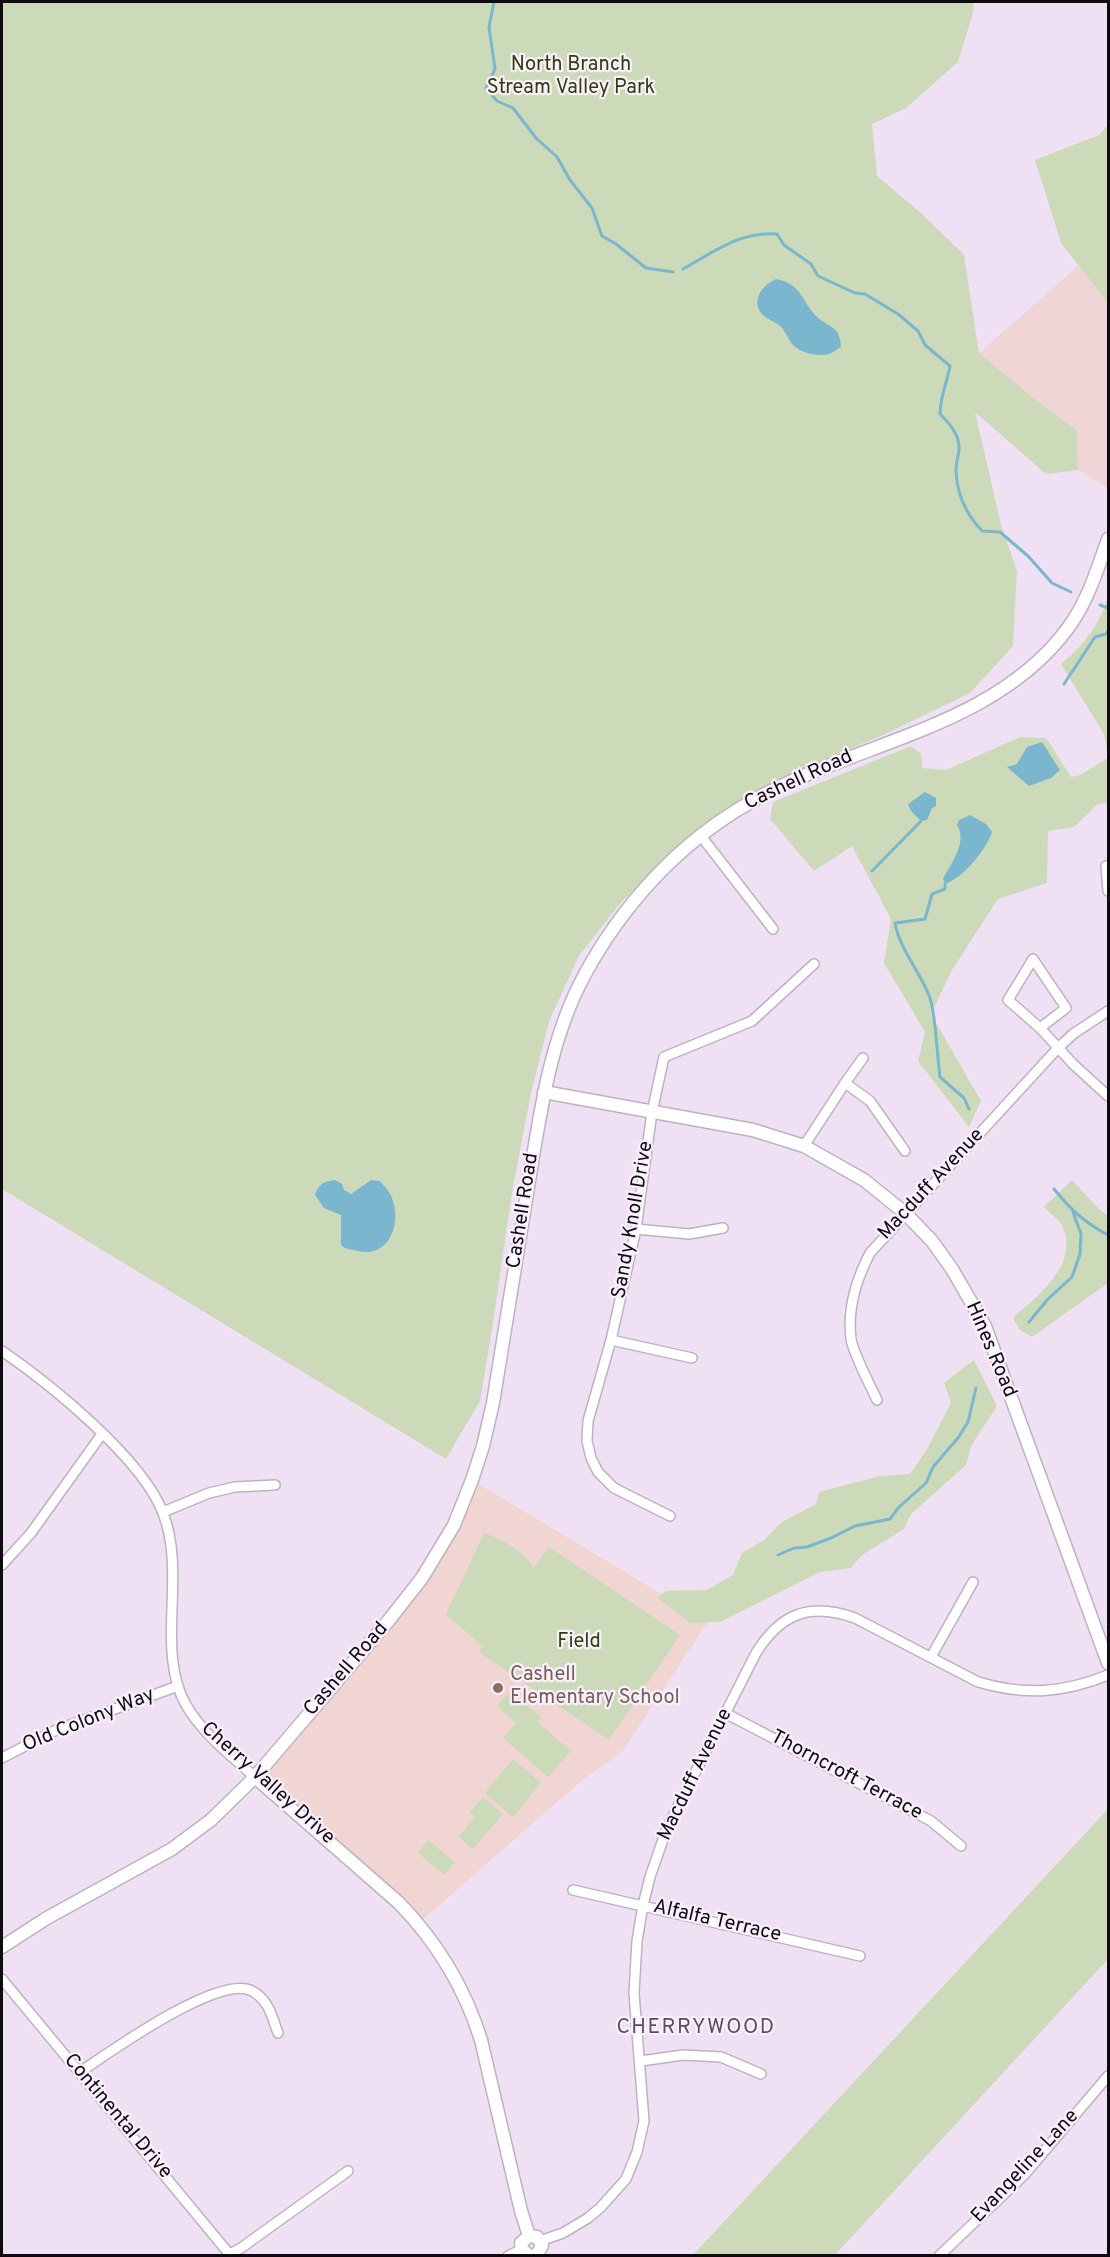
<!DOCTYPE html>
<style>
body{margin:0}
#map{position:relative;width:1110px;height:2257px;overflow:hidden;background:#efe1f3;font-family:Overpass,sans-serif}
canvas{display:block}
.frame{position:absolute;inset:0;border:3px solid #0f0b11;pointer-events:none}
</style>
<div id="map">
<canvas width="1110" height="2257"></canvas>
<div class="frame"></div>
</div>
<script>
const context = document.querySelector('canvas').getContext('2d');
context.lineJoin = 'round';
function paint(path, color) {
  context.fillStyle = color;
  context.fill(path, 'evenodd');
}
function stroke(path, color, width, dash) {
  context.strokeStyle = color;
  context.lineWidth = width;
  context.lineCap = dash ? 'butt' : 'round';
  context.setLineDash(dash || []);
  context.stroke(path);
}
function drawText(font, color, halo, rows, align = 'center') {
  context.font = font + ' Overpass,sans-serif';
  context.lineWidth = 4.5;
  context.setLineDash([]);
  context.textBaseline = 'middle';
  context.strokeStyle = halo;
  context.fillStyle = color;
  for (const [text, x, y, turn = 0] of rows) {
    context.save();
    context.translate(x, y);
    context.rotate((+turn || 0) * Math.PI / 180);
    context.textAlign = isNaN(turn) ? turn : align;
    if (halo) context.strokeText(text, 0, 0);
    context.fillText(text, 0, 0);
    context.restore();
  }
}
paint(new Path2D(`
 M1079,265l29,38v185l-30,-18 -1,-40 -39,-28 -59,-49z`), '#f0d5d6');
paint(new Path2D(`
 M472,1480l236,142 -86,130 -41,29 -162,142 -164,-146 167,-199z`), '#f0d5d2');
paint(new Path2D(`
 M2,2h972l-1,11 -15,49 -52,46 -34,16 5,52 44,37 43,42 15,98 59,49 39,28 1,40 -32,4 -71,-62 26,113 16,46 -4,75 -43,47 -87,42 -106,44 -70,46 -45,35 -44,46 -39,50 -30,65 -18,72 -19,99 -19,131 -13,78 -34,58 -444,-270z
 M1108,125v178l-47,-60 -26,-83 64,-25z
 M1108,595v162l-4,-23 -43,-70c20,-16 42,-43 47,-69z
 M1020,737l26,1 25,39 9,-2 28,-17v45l-10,1 -24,23 -26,4 -1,52 -49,16 -46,71 -21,44 50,87 -12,26 -51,-66 7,-29 -41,-69 7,-44 -39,-73 -38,25 -44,-52 3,-17 138,-56 10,8 1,14 24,2z
 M1072,1180l27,29 9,7v67l-76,54 -12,-7 -7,-12c24,-22 66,-52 50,-91 -3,-7 -14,-14 -19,-20z
 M974,1360l23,46 -26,40 -5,19 -55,49 -7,15 -42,26 -11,13 -31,4 -100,50 -30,1 -32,-25 8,-7 41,-1 26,-15 9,-22 22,-13 18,-18 34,-18 3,-12 61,-16 30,-2 16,-23 25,-48 -7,-20z
 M484,1533c21,8 38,17 50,35l15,-21 131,88 -71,105 -130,-88 3,-6 -36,-32z
 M510,1691l31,26 -4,5 34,29 -23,26 -45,-39 13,-15 -19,-17z
 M513,1759l28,24 -28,34 -28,-24z
 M483,1797l20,17 -30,35 -14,-12 16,-20 -5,-5z
 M1108,1809v150l-273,296h-142z
 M428,1840l27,22 -11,13 -26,-22z`), '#ccdab9');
paint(new Path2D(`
 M776,279c26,5 25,21 40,37 13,12 24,9 25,31 -4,2 -8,6 -12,7 -11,3 -28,-1 -36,-9 -5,-5 -7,-14 -13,-19 -5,-5 -12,-6 -16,-10 -15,-14 -2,-31 12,-37z
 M1042,742l18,28 -9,8 -22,8 -22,-19 10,-3 10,-17z
 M925,792l11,6v8l-4,2 -5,12 -6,1 -10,-10 -3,-7z
 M970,815l16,9 6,8c-6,18 -29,46 -47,52l-2,-5c8,-16 25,-37 14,-54l2,-5z
 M335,1180l7,4 2,6 7,4 20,-14 9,1c5,6 11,12 13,20 8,25 -5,57 -35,50 -7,-2 -12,-1 -17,-6v-30l-17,-7 -9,-13c3,-11 10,-14 20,-15z`), '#7ab7ce');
stroke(new Path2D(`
 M494,2l-5,25 6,42 -9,19 11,13 16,7 23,30 21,19 13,23 22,28 10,28 14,8 30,24 27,4
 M683,269c31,-17 57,-38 94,-35l7,11 27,19 7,12 37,17 10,1 33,20 20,17 7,14 25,21c-3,17 -10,31 -10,48 9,9 20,21 19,35 0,7 -3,13 -3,19 0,24 10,46 26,63l18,1 28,24 24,27 19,9
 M1100,605l8,3
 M1064,684l31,-47 11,-3 2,-3
 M872,871l49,-50
 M945,884v5l-13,5 -7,25 -30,4c4,25 26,50 35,75 6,19 7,58 10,79l24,21 5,11
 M1054,1189c17,21 30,33 54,46
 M1029,1322l19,-23 24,-22 8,-23 1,-20 -8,-22
 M778,1555l16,-7 13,-1 24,-9 24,-12 35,-7 9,-12 27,-24 7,-16 25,-29 10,-16 8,-34`), '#7ab7ce', 3);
const minor = new Path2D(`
 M701,836l72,93
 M1108,866h-2l2,25
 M1033,959l33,49 -26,20 -32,-28z
 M1040,1028l33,36 35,32
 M845,1083l18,-25
 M804,1146l41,-63 25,18 35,50
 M636,1229l53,5 34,-6
 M611,1340l81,18
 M2,1351c48,33 140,107 161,162 24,61 -8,137 23,192 17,29 44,50 69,72
 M877,1400c-7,-15 -24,-47 -26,-61 -4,-31 5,-59 19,-86l188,-205 15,-14 35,-23
 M163,1512l46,-19 26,-6 40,-2
 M670,1516l-56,-28 -16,-16 -7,-14 -4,-17 1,-20 23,-81 25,-111 16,-117 12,-55 88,-36 62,-57
 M2,1565l29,-32 71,-99
 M931,1657l42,-75
 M727,1714l204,107 30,25
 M2,1758l52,-27 124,-45
 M573,1890l287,66
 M2,1979l229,277
 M641,2061l42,-6 38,2 40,17
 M80,2072c30,-20 140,-99 172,-81 17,9 20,26 26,42
 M540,2241l23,-8 25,-15 12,-10 26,-29 11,-27 7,-31 -10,-128 3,-52 6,-36 7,-28 17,-49 89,-175c25,-40 54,-51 99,-35l123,64c48,14 85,11 130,-7
 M230,2254l11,-6 107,-77
 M508,2256l14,-7
 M939,2256l85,-81 84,-99`);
const tertiary = new Path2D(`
 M544,1092l209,38 51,16 60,34 41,33 27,28 20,28 33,57 123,337
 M255,1777l144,126c38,39 66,86 82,137l40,171 8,25
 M2,1947l45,-29 125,-69 39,-29 44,-43 134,-157 33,-42 32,-53 18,-45 11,-34 10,-43c12,-72 24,-144 35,-216 12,-72 21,-146 56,-211 38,-71 95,-133 165,-173 104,-61 244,-73 319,-175 20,-27 29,-58 40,-89
 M529,2236l8,1 5,8 -4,8 -4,3
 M529,2236l-8,7 1,6 7,7`);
stroke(minor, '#beb1c2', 12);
stroke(tertiary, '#beb1c2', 15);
stroke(minor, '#fff', 9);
stroke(tertiary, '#fff', 12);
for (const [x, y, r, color] of [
 [498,1688,6,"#8d6e63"]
]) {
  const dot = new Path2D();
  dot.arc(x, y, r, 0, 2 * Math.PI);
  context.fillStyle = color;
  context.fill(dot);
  stroke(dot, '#faeffd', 2);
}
drawText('20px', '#2d3f07', '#faeffd', [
 ["North Branch",571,66],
 ["Stream Valley Park",571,89],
 ["Field",579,1643]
]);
drawText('20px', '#0f0b11', '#faeffd', [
 ["Cashell Road",799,781,-25],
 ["Macduff Avenue",932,1185,-47],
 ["Cashell Road",524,1211,-81],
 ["Sandy Knoll Drive",634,1220,-80],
 ["Hines Road",990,1350,67],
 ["Cashell Road",347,1670,-49],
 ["Old Colony Way",89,1721,-22],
 ["Macduff Avenue",696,1775,-64],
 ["Thorncroft Terrace",846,1776,28],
 ["Cherry Valley Drive",267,1784,42],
 ["Alfalfa Terrace",717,1922,13],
 ["Continental Drive",117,2117,50],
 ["Evangeline Lane",1026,2167,-47]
]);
drawText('20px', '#785e54', '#faeffd', [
 ["Cashell",510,1676],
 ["Elementary School",510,1699]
], 'left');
context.letterSpacing = '1.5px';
drawText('21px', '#594e5c', '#faeffd', [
 ["CHERRYWOOD",696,2029]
]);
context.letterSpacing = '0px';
</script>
